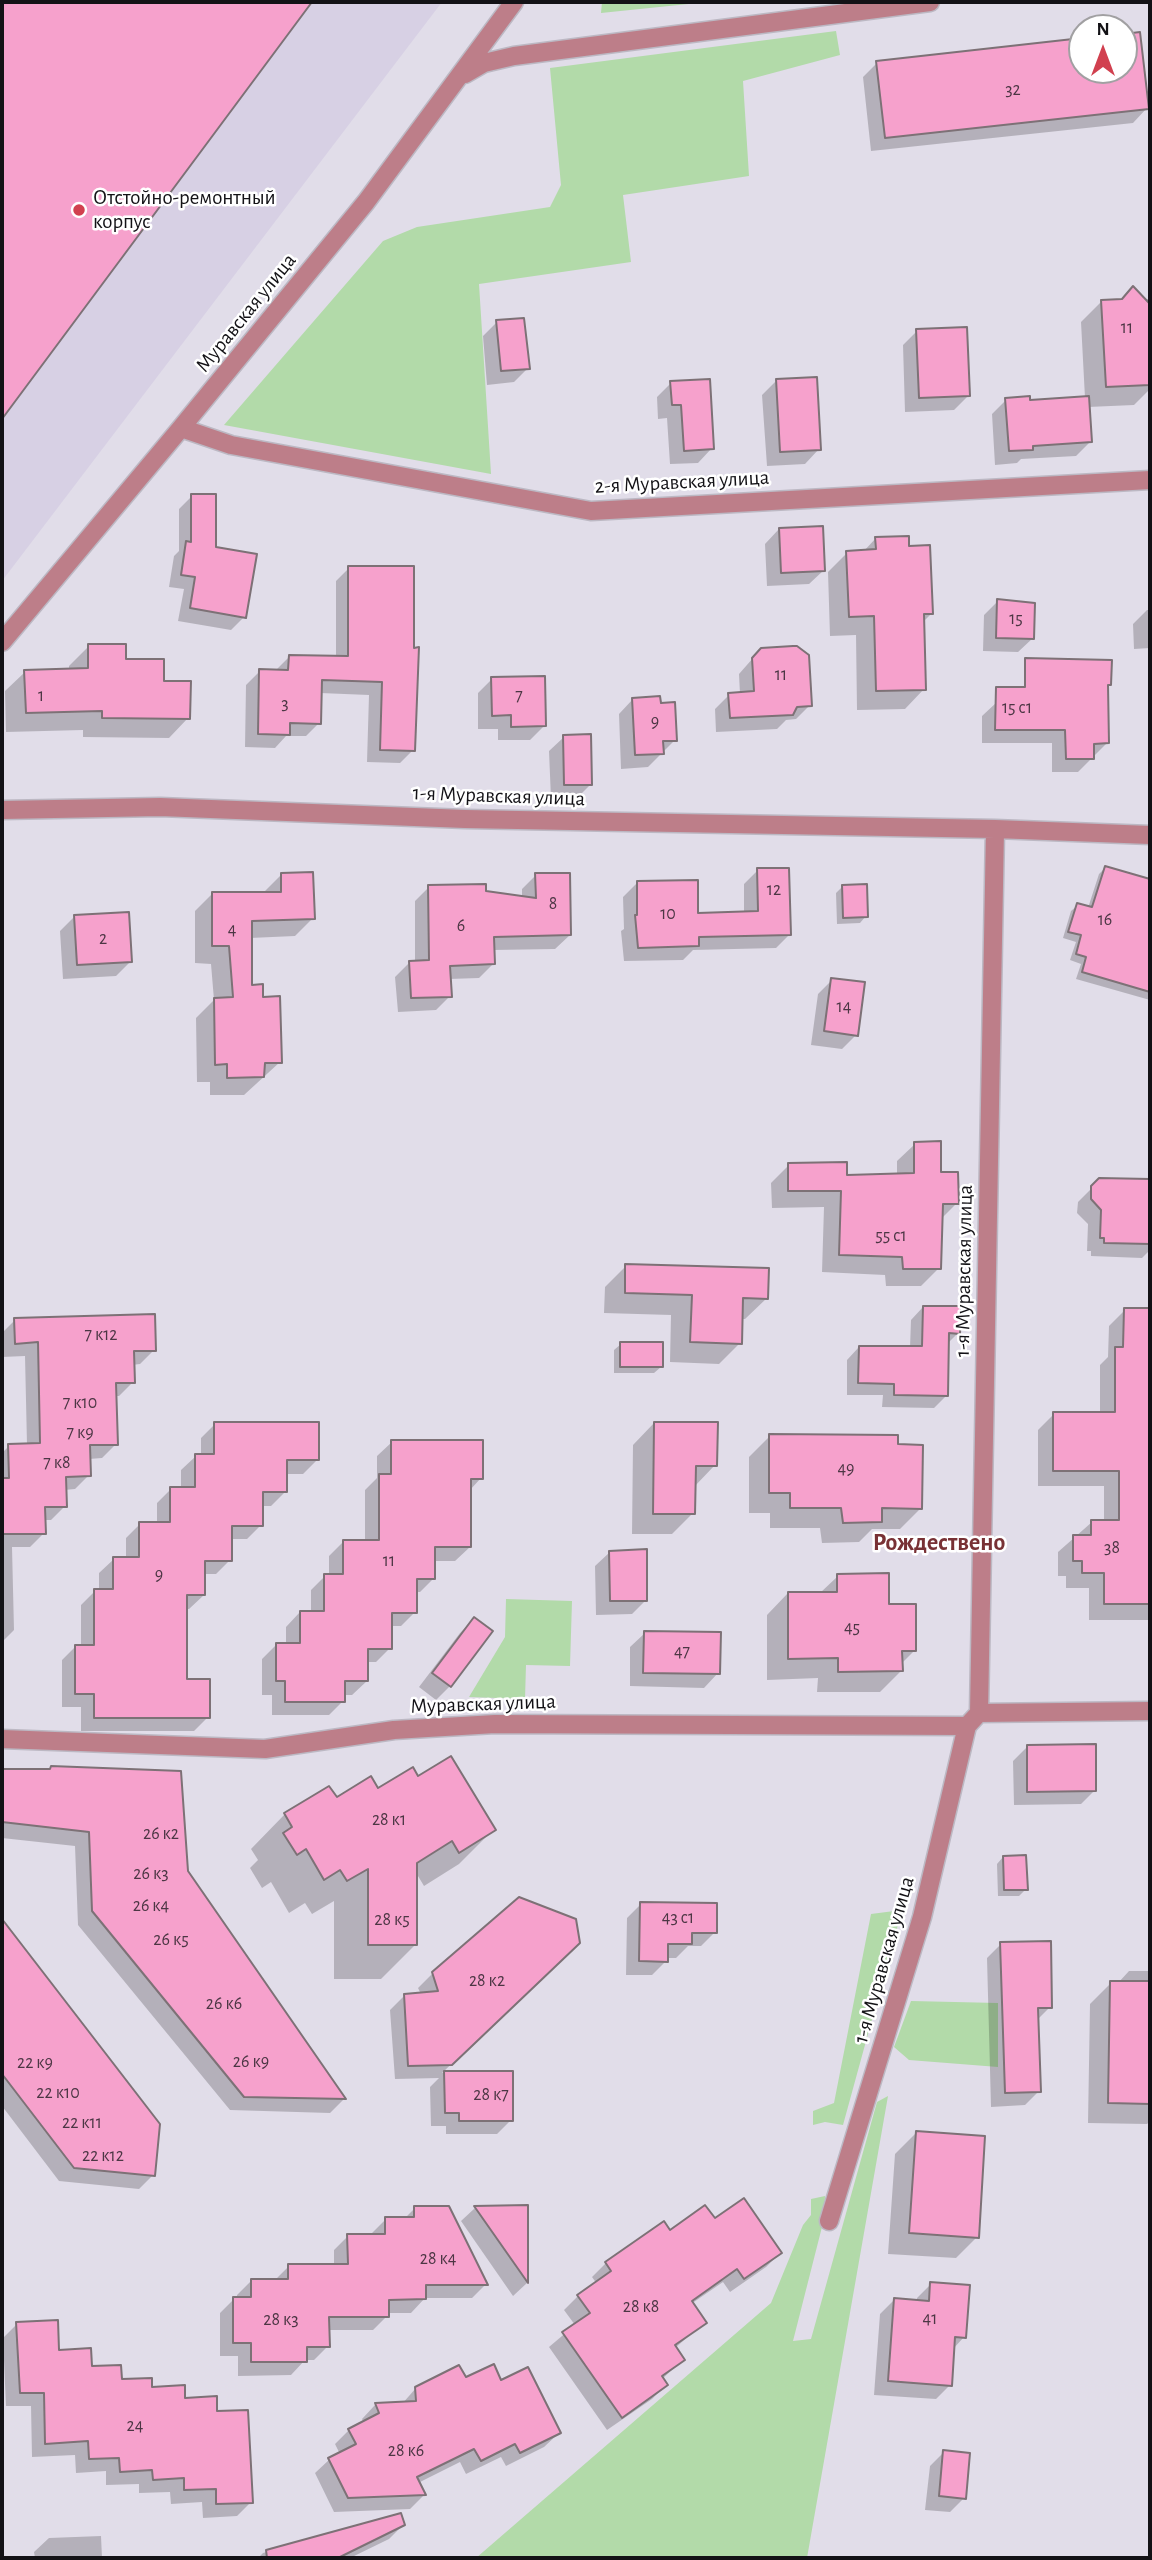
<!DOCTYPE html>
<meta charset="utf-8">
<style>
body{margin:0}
#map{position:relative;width:1152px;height:2560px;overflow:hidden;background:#e1dde9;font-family:"Alegreya Sans",sans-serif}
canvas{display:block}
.frame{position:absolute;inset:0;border:4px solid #131216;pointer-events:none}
.north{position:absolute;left:1068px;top:14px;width:70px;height:70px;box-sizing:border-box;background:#fff;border:2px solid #a1a0a2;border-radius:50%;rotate:0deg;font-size:19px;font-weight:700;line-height:28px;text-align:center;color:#131216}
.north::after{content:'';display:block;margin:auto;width:24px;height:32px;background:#d1404f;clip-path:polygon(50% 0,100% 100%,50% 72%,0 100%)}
</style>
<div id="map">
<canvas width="1152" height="2560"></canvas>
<div class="frame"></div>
<div class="north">N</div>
</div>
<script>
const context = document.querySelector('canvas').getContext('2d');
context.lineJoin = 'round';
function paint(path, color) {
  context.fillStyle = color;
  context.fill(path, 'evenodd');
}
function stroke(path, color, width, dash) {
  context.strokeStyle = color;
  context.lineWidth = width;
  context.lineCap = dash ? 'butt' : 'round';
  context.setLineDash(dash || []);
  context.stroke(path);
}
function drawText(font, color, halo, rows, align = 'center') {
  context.font = font + ' "Alegreya Sans",sans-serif';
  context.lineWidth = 5;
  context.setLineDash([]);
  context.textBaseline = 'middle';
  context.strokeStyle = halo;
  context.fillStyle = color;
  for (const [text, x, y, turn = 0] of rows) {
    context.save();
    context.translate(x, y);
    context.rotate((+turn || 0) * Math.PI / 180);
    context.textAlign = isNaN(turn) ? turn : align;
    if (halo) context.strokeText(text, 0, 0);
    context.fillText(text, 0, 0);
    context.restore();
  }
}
paint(new Path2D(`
 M2,2h440l-440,579z`), '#d7d0e4');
paint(new Path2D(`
 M602,2h106l-107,11z
 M836,31l4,24 -97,26 6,95 -126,19 8,67 -152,22 12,190 -267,-49 159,-184 34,-14 133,-20 11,-22 -11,-117z
 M506,1599l66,2 -2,65 -44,-1 -1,34 -56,-2 36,-60z
 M902,1910l-59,215 -18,-3 -12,3v-14l21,-8 37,-189z
 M911,2001l87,2v64l-89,-7 -15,-13z
 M888,2096l-81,462h-331l295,-255 32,-78 8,-10v-16l14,-3 -1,23 -31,122 18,-2 66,-237z`), '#b2daa9');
paint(new Path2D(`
 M2,2h308l-308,414z
 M1124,36l23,72 -14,15 -262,28 -8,-74 14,-14 205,-23v30h42z
 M1150,299v90l-16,16 -46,2 2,35 -14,14 -55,3 -4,4 -22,2 -3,-51 14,-14 22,2 57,-4 -4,-76 21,-21z
 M497,322l31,46 -14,14 -27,3 -4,-49z
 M917,331l51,65 -14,14 -49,2 -2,-67z
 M776,381l43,68 -14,15 -38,2 -5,-71z
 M671,383l41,65 -14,15 -28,1 -3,-46 -9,1 -1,-22z
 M192,496l52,121 -13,13 -53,-9 6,-32 -15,-2 5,-31 5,-5v-42z
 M779,529l45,41 -15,14 -42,2 -2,-42z
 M876,538l31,10 25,65 -9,9 1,67 -19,20 -48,1 -1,-75 -26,1 -2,-64 19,-19 16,-1z
 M349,568l64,182 -13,13 -33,-1 2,-67 -49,-2 -1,30 -13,13h-20l-11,12 -30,-1 1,-62 14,-14h15l14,-14h47v-76z
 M998,601l26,1 9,36 -15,14 -35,-1 1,-36z
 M1147,610h3v38l-16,1 -1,-25z
 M89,646l35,15 38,22 26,35 -19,20 -86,-1v-7l-77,2 -1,-41 20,-19 44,-2v-4z
 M761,649l49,56 -14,14 -10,1 -9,9 -61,3 -1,-23 14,-14 11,-1 -1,-20z
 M492,679l52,47 -14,14h-32v-11h-20v-36z
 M633,699l42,41 -27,27 -27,2 -2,-55z
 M997,702l111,40 -30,30h-26v-29h-70v-27z
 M564,737l27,47 -14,14 -26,1 -2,-48z
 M1105,868l21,85 24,5v42l-74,-21 5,-15 -11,-4 6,-18 -13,-4 8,-27 7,-6 10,3 11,-34z
 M758,870l32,64 -14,14 -83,2 -10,10 -59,1 -3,-30 3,-2 -1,-32 14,-14 59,32 48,-2v-29z
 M281,875l32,43 -18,18 -45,2v48l11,12 19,64 -36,33h-34v-13h-13l-1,-64 18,-18 -3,-36 -16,-1v-52l18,-18 49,1z
 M536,875l34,60 -15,14 -62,1v14l-14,14 -30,1 1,17 -14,14 -38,2 -3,-35 14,-14 6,-1v-61l14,-14 93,11v-9z
 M843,886l23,30 -6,7 -23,1 -1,-31z
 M74,917l56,45 -14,14 -53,3 -3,-48z
 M832,980l24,55 -14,14 -31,-4 7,-51z
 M915,1144l24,30 18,29 -16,16 -2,49 -18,18h-35l-1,-11 -63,-3 2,-65 -52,1 -1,-25 18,-18 56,11 52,-1v-14z
 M1100,1180l50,1v69l-8,8 -51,-2v-5h-4l1,-27 -11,-11 1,-11z
 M626,1266l141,32 -22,21h-4l-1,24 -21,21 -49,-2 1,-47 -67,-2 1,-26z
 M923,1307l35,26 -11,11 -1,52 -12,12 -52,-1 1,-12h-36v-35l12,-13 51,1 1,-28z
 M1125,1310h25v310h-61v-32h-23v-12h-8v-24l34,-30h12v-36h-66v-56l16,-16 46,-1v-48l8,-8 1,-31z
 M15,1320l139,30 -14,14 -8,1 1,17 -14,14h-4l1,48 -14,14 -13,1v16l-14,14 -11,1 1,16 -14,14h-7v13l-14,14h-18l2,83 -12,12v-189l7,-7 18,-1 -2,-89 -23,1v-24z
 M621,1344l40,23 -7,6h-40v-23z
 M654,1423l61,42 -21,22 -1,26 -21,21h-40l1,-89z
 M215,1424l102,36 -14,14h-18v18l-14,14h-10v19l-14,14h-17v21l-14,14h-12v21l-15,14h-4v72l23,36 -14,14h-113v-24h-19v-47l14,-14h5v-41l14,-14h4v-18l15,-14h12v-21l14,-14h17v-21l14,-14h10v-19l15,-14h5v-18z
 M770,1436l126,10 25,62 -21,21h-28l-13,13 -37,1 -2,-15h-50v-15h-21v-56z
 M392,1442l89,36 -11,12v57l-15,14h-21v17l-14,14h-5v20l-14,14h-11v22l-14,14h-9v19l-15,14h-9v6l-14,14h-57v-20h-10v-36l14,-14h10v-18l14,-15h11v-22l14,-14h4v-20l14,-14h22v-52l12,-12v-22z
 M610,1552l36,48 -14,14 -36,1 -1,-49z
 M838,1576l49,30 27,45 -13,13v7l-21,21h-63l1,-14 -51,2v-65l21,-22h32z
 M474,1619l-24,67 -14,14 -17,-13 41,-54z
 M645,1633l73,40 -14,15 -74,-2v-39z
 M1027,1747l68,43 -14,14 -67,1 -1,-44z
 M51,1768l136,103 157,228 -14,14 -100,-3 -152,-185 -3,-79 -73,-8v-68h47z
 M418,1778l75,52 -34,34 -35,22 -9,-15 1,73 -35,35h-47v-78l-22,13 -7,-11 -16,10 -18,-31 -9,6 -12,-20 8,-8 -7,-11 34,-35z
 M1003,1857l23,32 -7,7h-21l-1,-32z
 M641,1904l74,28 -14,14h-13l-12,12h-9l-1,3 -14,14h-26l1,-57z
 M2,1921l156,204 -5,50 -14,14 -80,-8 -57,-75z
 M1001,1944l49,63 -14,14 3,70 -14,14 -34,2 -4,-149z
 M563,1957l-121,116h69v47l-14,14h-51v-8h-15l-1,-39 9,-9 -44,1 -5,-69 14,-14 17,-2 -3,-6 15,-15z
 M1129,1971h21v150l-3,3 -59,-1 2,-119 21,-21h7z
 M916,2133l61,104 -21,21 -68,-4 7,-100z
 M526,2207l1,76 -14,13 -52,-75 14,-13z
 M415,2208l71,76 -14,14h-47l-14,15h-24v3l-14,14h-45v16l-14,14h-9l-14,15 -53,1v-20h-18v-43l14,-14h3v-4l14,-14h23l15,-15h45v-16l14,-14h24v-3l14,-14h18z
 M714,2221l66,32 -14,14 -36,25 -7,-10 -32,22 14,18 -30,26 8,12 -21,19 4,6 -14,14 -45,31 -58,-83 26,-22 -11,-15 14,-14 19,-12 -5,-7 14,-14 64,-31z
 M931,2284l33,53 -11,12 -3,36 -14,14 -62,-4 6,-81 14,-14 23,2v-4z
 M17,2324l40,28 33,16 30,13 64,18 31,14 36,89 -14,14 -34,2 -1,-16 -31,2 -1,-12 -31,1v-9l-33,1v-14l-30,2 -1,-18 -43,2 -1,-51h-25l-3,-68z
 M465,2380l35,2 59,51 -15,14 -38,19 -5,-9 -35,17 -6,-12 -42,21 6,12 -14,14 -76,3 -19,-39 15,-14 10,-5 -5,-10 14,-14 15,-7 -2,-4 13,-14 27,-1 14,-16z
 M944,2452l20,46 -14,14 -25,-2 5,-44z
 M400,2516l3,9 -14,14 -39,19h-92l5,-5z
 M101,2536l1,22h-67l-1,-6 15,-14z`), '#0003');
const building = new Path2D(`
 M2,2h310l-310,417z
 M1140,32l9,77 -264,29 -9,-77 206,-23v32h42v-36z
 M1133,286l17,18v81l-44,2 -5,-87 21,-1z
 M524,318l6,51 -29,2 -5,-51z
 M967,327l3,69 -51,2 -3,-69z
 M817,377l4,73 -41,2 -4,-73z
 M710,379l4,70 -30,2 -3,-46h-9l-2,-24z
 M1030,396v4l59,-4 3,46 -59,4v4l-24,1 -4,-53z
 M191,494h25v53l41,7 -11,64 -56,-10 5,-31 -14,-2 5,-34 5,1z
 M823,526l2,45 -44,2 -2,-45z
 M909,536v10l21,-1 3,69h-9l2,76 -50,1 -2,-75 -25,1 -3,-66 30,-2 -1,-12z
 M348,566h66v82l5,-1 -4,104 -35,-1 2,-68 -60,-2 -1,44 -31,-1v12l-32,-1 1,-65 29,1 1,-15 59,1z
 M997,599l38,4 -1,36 -38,-1z
 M88,644h38v15h38v22h27l-1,38 -88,-1v-7l-76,2 -2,-43 64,-2z
 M793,646h4l12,9 3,51 -15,1 -4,8 -63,3 -2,-25 26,-2 -2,-33 9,-10z
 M1025,658l87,2 -1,25h-3l1,58 -15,1v15h-28l-1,-29h-70l1,-43h29z
 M545,676l1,50 -35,1v-12l-19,1 -1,-39z
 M660,696l1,7 14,-1 2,39h-14l1,13 -29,1 -3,-57z
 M591,734l1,51h-28l-1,-50z
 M1105,866l45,13v113l-68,-20 4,-15 -10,-3 5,-19 -13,-3 9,-29 15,4z
 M757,868h32l2,67 -92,2v9l-61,2 -3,-33h2v-34l61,-1v33l60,-2z
 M313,872l2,47 -63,2v64l11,-1v13l17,-1 2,67h-17l-1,14 -37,1v-14l-12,1 -1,-67 19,-1 -4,-51h-17v-54h69v-19z
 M535,873h35l1,62 -77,2 1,27 -45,2 2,31 -41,1 -2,-37 20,-1 -1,-75 58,-1v7l50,7z
 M867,884l1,33 -25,1 -1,-33z
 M129,912l3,50 -55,3 -3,-50z
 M831,978l34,4 -7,54 -34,-5z
 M941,1141v31h17l1,32h-16l-2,65h-38l-1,-12 -63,-2 2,-64h-53v-28l59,-1v13l67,-2v-31z
 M1099,1178l51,1v65l-46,-1v-5h-4l1,-28 -10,-11v-13z
 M625,1264l144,4 -1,31 -25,-1 -1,46 -52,-2 2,-47 -67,-2z
 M923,1306h38l-1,28 -11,-1 -1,63 -54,-1v-11l-36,-1 1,-37h63z
 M1124,1308h26v296h-46v-31h-22v-12h-9v-26h18v-15h28v-49h-66v-59h62v-65h8z
 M155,1314l1,37h-22l1,32h-19l2,62h-28l1,31 -25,1 1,30h-22l1,27h-44v-56h7l-1,-34 32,-1 -2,-101 -23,2 -1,-26z
 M620,1342h43v25h-43z
 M214,1422h105v38h-32v32h-24v34h-31v35h-27v34h-18v84h23v39h-116v-24h-19v-49h19v-56h19v-32h26v-35h31v-35h25v-33h19z
 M654,1422h64l-1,44h-21l-1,48h-42z
 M769,1434l129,1v9l25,1 -1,64 -40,-1v14l-39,1 -2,-15h-51v-15h-21z
 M391,1440h92v39h-12v68h-36v32h-18v34h-25v36h-24v32h-23v21h-60v-21h-9v-38h24v-32h24v-37h19v-34h36v-66h12z
 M647,1549v52h-37l-1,-50z
 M889,1573v31h27v47h-14l1,20 -65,1v-14l-50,1v-67h49v-18z
 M474,1617l19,14 -42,56 -19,-14z
 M644,1631l77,1 -1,42 -77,-1z
 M1096,1744v47l-69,1v-47z
 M451,1756l45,74 -37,23 -7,-12 -35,22v82h-49v-76l-21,12 -7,-11 -16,10 -18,-31 -9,6 -14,-22 9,-6 -8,-14 45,-27 8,11 34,-21 7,12 35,-21 5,9z
 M51,1766l130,5 7,100 158,228 -102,-2 -152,-186 -3,-79 -87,-10v-53h48z
 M1026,1855l2,35h-24l-1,-34z
 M519,1897l57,22 4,24 -128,122 -44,1 -4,-72 34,-3 -6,-19z
 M640,1902l77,1v30h-25v11h-24v18l-29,-1z
 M2,1919l158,205 -5,52 -81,-8 -72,-94z
 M1051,1941l1,67h-14l3,84 -36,1 -5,-151z
 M1110,1981h40v123l-42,-1z
 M444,2071h69v50h-54v-8h-14z
 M916,2131l69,5 -6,102 -70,-5z
 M744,2198l38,55 -38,26 -7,-10 -45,32 15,22 -32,22 10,15 -23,16 6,9 -46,33 -60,-86 28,-19 -13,-18 34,-24 -6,-9 59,-41 6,9 35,-25 10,13z
 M528,2205v78l-54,-77z
 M414,2206h35l39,79h-62v14l-37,1v17h-60l1,30h-23v15h-56v-19h-18v-46h18v-18h37v-15h60l-1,-30h38v-17h29z
 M930,2282l40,3 -4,53 -11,-1 -3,49 -64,-5 6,-83 35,3z
 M58,2320l1,30 32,-2 1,18 29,-1 1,14 30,-1v9l33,-2v13l32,-2v15l31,-1 5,93 -37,1v-15l-32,1v-12l-31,2 -1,-10 -32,2 -1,-14 -30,1 -1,-18 -43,3 -1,-51h-24l-4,-71z
 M494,2364l7,16 27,-13 33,66 -41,20 -5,-9 -34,17 -7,-12 -57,28 9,18 -78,3 -20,-40 28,-14 -8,-15 31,-16 -4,-10 41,-2 -1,-14 44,-22 7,12z
 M943,2450l27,3 -4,46 -27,-3z
 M401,2513l4,12 -67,33h-71l-1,-8z`);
paint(building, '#f6a1cc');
stroke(building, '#7d7176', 2);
const minor = new Path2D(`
 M465,74l19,-11 30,-7 416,-54
 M181,428l50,17 360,66 559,-31
 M2,642l179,-214 185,-226 148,-200
 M2,810l158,-3 305,12 530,10 155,6
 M979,1713l171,-2
 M2,1739l263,10 129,-19 101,-6 472,2
 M829,2221l93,-304 45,-191 12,-13 16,-884`);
stroke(minor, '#bcb8c3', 21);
stroke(minor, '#bd7e89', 18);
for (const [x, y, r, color] of [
 [79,210,7,"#d1404f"]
]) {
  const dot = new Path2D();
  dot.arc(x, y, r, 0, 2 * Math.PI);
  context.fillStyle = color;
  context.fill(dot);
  stroke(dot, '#fff', 2.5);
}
drawText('18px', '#4c3644', null, [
 ["32",1013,90],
 ["11",1127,328],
 ["15",1016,619],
 ["11",781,675],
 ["1",41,696],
 ["7",519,696],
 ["3",285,704],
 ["15 с1",1017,708],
 ["9",655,722],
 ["12",774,890],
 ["8",553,904],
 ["10",668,914],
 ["16",1105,920],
 ["6",461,926],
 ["4",232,930],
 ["2",103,939],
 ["14",844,1007],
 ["55 с1",891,1236],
 ["7 к12",101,1335],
 ["7 к10",80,1403],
 ["7 к9",80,1433],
 ["7 к8",57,1463],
 ["49",846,1469],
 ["38",1112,1548],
 ["11",389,1561],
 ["9",159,1575],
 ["45",852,1628],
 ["47",682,1652],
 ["28 к1",389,1820],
 ["26 к2",161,1834],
 ["26 к3",151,1874],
 ["26 к4",151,1906],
 ["43 с1",678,1918],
 ["28 к5",392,1920],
 ["26 к5",171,1940],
 ["28 к2",487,1981],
 ["26 к6",224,2004],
 ["26 к9",251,2062],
 ["22 к9",35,2063],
 ["22 к10",58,2093],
 ["28 к7",491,2095],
 ["22 к11",82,2123],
 ["22 к12",103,2156],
 ["28 к4",438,2259],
 ["28 к8",641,2307],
 ["41",930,2319],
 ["28 к3",281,2320],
 ["24",135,2426],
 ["28 к6",406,2451]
]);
drawText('21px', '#131216', '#fff', [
 ["Отстойно-ремонтный",93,198],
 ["корпус",93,222]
], 'left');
drawText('21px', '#131216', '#fff', [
 ["Муравская улица",246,313,-51],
 ["2-я Муравская улица",682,482,-3],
 ["1-я Муравская улица",499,796,2],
 ["1-я Муравская улица",964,1271,-89],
 ["Муравская улица",483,1704,-2],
 ["1-я Муравская улица",884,1960,-74]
]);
drawText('bold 24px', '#783135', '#fff', [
 ["Рождествено",939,1543]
]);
</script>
